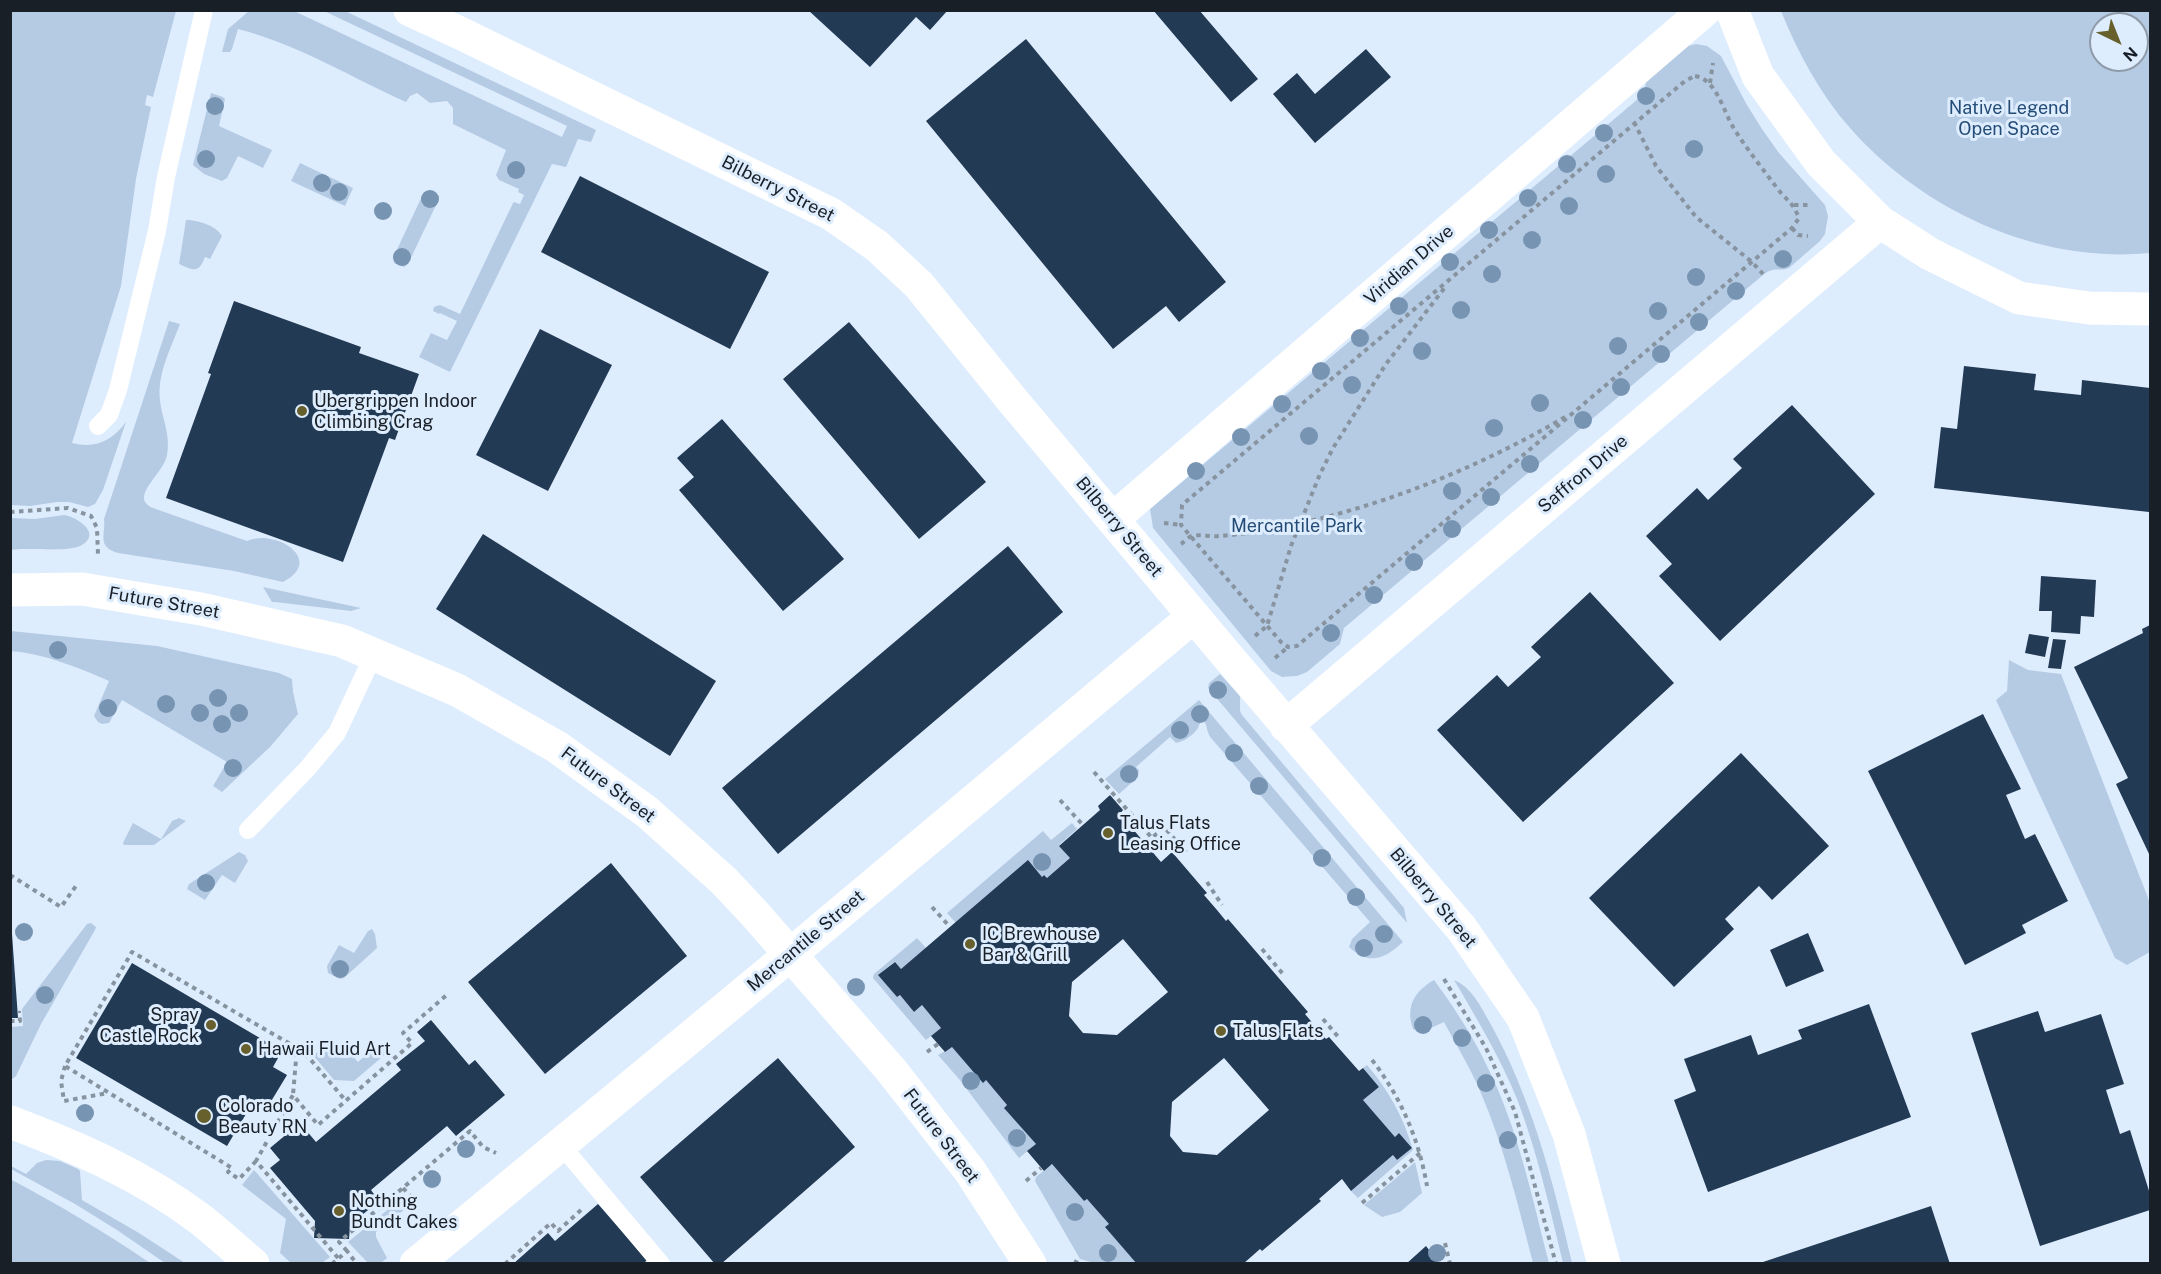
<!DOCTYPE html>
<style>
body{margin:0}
#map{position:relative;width:2161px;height:1274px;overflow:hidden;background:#deedfe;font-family:"Public Sans",sans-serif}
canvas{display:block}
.frame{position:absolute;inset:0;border:12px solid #191f27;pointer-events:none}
.north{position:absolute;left:2089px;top:12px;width:60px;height:60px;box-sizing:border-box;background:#deedfe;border:2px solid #8f9ba8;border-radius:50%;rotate:137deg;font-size:16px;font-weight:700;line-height:24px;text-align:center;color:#191f27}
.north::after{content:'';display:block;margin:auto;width:21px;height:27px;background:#67602d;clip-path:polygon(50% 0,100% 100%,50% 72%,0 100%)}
</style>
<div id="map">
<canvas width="2161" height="1274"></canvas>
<div class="frame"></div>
<div class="north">N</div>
</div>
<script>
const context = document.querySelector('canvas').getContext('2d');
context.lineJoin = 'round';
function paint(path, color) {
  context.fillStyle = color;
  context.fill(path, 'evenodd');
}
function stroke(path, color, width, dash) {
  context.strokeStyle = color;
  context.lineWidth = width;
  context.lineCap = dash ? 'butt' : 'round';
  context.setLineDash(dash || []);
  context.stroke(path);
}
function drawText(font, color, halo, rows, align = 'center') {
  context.font = font + ' "Public Sans",sans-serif';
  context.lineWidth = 6;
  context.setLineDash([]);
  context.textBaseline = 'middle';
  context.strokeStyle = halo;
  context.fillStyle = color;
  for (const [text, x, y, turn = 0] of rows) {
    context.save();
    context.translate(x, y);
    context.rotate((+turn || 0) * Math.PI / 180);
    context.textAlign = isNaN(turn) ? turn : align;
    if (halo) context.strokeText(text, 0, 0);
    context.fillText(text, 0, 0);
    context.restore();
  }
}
paint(new Path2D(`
 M11,10l165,1 -23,86 -6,-2 -2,10 6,2 -15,72 -15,107 -49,157c23,6 40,-2 54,-21l-23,68 -8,14 -7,3 -19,-5h-12l-27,4 -19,-1z
 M249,11h45l268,126 5,-11 -243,-115h21l251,119 -5,12 -13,-3 -12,28 -14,-3 -102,208 -31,-15 12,-24 16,7 10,-19 -17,-8 -1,1 -6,-3 1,-4 6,-2 20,9 53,-111 1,-1 6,2 4,-9 -6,-3 1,-3 -20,-9 -3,-5 10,-25 -53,-26v-16l-6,-7 -17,2 -13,-10 -7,3 -4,6c-56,-25 -109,-58 -168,-73l-6,20 -2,3h-8l6,-23z
 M1781,11h369v242c-111,11 -227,-42 -300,-125 -30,-34 -52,-75 -69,-117zM2101,24h36v36h-36z
 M1696,44l11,2 14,10 26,49 15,24 17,24 46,52 3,11 -3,18 -5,7 -31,27c-11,4 -14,-2 -26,7l-419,353 -4,16 -33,28 -10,4 -15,1 -11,-6 -118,-143 -3,-19 475,-399c10,-9 21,-15 21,-30l42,-34z
 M211,93l12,4 2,2 -6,27 53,24 -9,18 -25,-12 -11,22 -5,3 -18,-7 -11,-9z
 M300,163l53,25 -8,18 -54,-25z
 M430,190l9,6 -1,5 -30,63 -4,3 -10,-4 -1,-5 31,-66z
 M186,220c11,0 30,5 36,16l-12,23 -5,-2c-6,16 -11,14 -26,7z
 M169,321l11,3c-9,24 -23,50 -20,76 2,19 11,35 7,55 -3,19 -39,42 -14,53l94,33c28,-13 79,19 36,41l-49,-11 -116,-18c-22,-7 -12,-18 -14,-34z
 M64,515c13,2 38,18 18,30 -13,8 -53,2 -71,5v-32l24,1z
 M263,587l98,21 -10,3 -76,-9h-3z
 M11,631l146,15 122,27 13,6 1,13 5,22 -28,33 -48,45 -9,-6 14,-24 -105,-62 -13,23 -7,1 -4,-2 -4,-6 15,-35c-32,-14 -64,-27 -98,-30z
 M2009,660l19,10 33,4 89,229v49l-23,13 -12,-7 -119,-258 11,-9z
 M1220,674l20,22v15l2,4 162,193 3,15 -199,-235 1,-5z
 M1199,700l204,242c-19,17 -33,24 -54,5l3,-8 18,-17 -159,-184c-5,-6 -3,-13 -8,-18 -3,2 -4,5 -5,8 -4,7 -15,14 -22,15l-6,-6 -34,30 3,3 -1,7 -19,17 -14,-15z
 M179,818l7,3 -32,24h-30l-1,-2 10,-20 28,16 11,-18z
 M1072,823l5,6 -18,16 11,13 -23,20 -3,-3 -88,48 -9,-10 96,-82 8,9z
 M239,852l6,3 3,6 -13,22 -13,-8 -17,25 -18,-11 2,-5z
 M91,923l5,4 -1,3 -54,94 -25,52 -5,4v-53l12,-1 -1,-17 65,-85z
 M372,929l3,5 2,14 -33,30 -4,1 -12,-6 -1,-7 12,-21 15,8 14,-22z
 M917,938l9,10 -25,21 -7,-7 -15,13 18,22 3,-2 14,17 8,-7 19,23 -15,12 -53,-62 1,-4z
 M1434,980c20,27 39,56 53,86 31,62 45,131 62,197h-16c-15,-58 -29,-117 -53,-172 -10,-24 -24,-46 -36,-69l-24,11 -7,-4c-8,-23 2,-38 21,-49z
 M1454,980c17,7 26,25 35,41 42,75 64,159 83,242h-9c-13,-54 -26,-112 -46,-164 -17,-42 -40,-80 -63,-119z
 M380,1042l8,10 -34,29 -20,-1 -22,-26 30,-10 16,18z
 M952,1047l34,33 21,25 -2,3 31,36 -17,14 -60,-79 -21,-24z
 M1367,1065c21,24 37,53 46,85l-55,48 -7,-7 42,-36 4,5 15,-12 -13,-15 -4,4 -32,-37 16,-13 -16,-19z
 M46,1160l14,1 18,8 2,2 2,29 57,33 46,30h-20l-48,-33 -42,-26 -64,-35v-3l15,8 11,-11z
 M1415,1162l7,31 -22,19 -18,5 -18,-12z
 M1052,1164l32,37 3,-2 22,25 28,39h-43l-14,-4 -45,-78 1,-4z
 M254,1170l76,87 -8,6h-31l-11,-10 6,-34 -44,-34z
 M10,1179c49,26 95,53 140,84h-139z
 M402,1198l7,8 -33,26v5l11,21 -6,5h-13l-20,-21z`), '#b5cbe4');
paint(new Path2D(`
 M808,10h140l-18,20 -14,-13 -46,50z
 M1153,10h46l59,69 -27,23z
 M1026,39l200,243 -47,40 -13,-16 -53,43 -187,-228z
 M1366,49l25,28 -76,66 -42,-49 24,-21 18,21z
 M580,176l189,96 -39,77 -189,-97z
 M234,301l127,46 -2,6 60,21 -24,66 -6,-2 -46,124 -177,-64 45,-124 -3,-1z
 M849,322l137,160 -67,57 -136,-160z
 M540,329l72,36 -64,126 -72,-36z
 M1964,366l72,8 -2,16 47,5 1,-15 68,8 -1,124 -215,-24 7,-61 16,2z
 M1792,405l83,89 -155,147 -61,-65 13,-12 -26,-28 51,-48 11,12 34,-32 -9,-9z
 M722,419l122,140 -61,52 -104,-121 15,-13 -17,-19z
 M483,534l233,147 -46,75 -234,-147z
 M1008,546l55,66 -285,242 -56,-66z
 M2041,576l55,4 -2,37 -13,-1 -1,18 -29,-2 1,-21h-13z
 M1590,592l84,91 -151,139 -86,-92 60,-55 11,12 33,-30 -10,-10z
 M2150,625v231l-34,-72 12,-6 -54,-111 69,-34 -1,-4z
 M2029,634l20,3 -4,20 -20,-4z
 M2053,639l13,1 -5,29 -13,-1z
 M1983,714l38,75 -15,6 19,44 10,-5 33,67 -46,24 4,8 -61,32 -97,-194z
 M1741,753l88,93 -57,54 -13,-14 -34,33 9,10 -60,58 -85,-89z
 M1110,795l13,15 -3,4 41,48 11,-10 35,41 -3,2 13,15 9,11 2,-2 80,93 -3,2 21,25 3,-2 30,34 4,-3 16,19 -16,13 32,37 4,-4 13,15 -15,12 -4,-5 -42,36 -9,-12 -23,20 2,2 -59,50 -2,-2 -17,15h-106l-32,-37 4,-3 -22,-25 -3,2 -32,-37 -8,7 -17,-20 9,-7 -32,-36 3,-3 -21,-25 -3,3 -31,-36 -7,5 -14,-16 10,-8 -19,-23 -8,7 -14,-17 -3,2 -19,-22 17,-13 6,7 127,-109 14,17 2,-2 3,3 23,-20 -11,-12 41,-36 -2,-4zM1123,939l45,53 -51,43 -34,-2 -14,-17 3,-34zM1224,1058l45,52 -52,45 -34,-3 -13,-16 2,-34z
 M611,863l76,93 -142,118 -77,-92z
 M1808,933l16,38 -38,16 -16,-37z
 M10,934h2l6,84h-8z
 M132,963l150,88 -9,16 14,8 -20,33 -18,-10 -5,8 5,3 -22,37 -151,-88z
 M1869,1004l42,113 -203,75 -34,-92 22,-9 -12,-32 67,-24 7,20 44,-16 -4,-9z
 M2038,1011l7,21 56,-18 23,70 -18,6 14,44 10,-4 20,64v16l-110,36 -69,-213z
 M431,1020l38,45 6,-5 30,35 -49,41 -9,-10 -76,64 8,11 -29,24 -1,14 -35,-1 1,-17 -45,-53 10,-8 -10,-12 30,-25 16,19 85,-72 -5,-6 29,-23 -8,-9z
 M778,1058l77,89 -134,117h-6l-75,-87z
 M598,1204l49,56 -4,4h-130l35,-31 7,8z
 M1931,1206l19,58h-190v-1z
 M1426,1246l14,18h-34z`), '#233a54');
stroke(new Path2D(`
 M1695,76c21,3 28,34 38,51 13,21 29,41 44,61 10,13 15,13 22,30l-7,10 -495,418 -9,1 -7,-5 -100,-117 1,-20 503,-424z
 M1710,83l3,-20
 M1634,122l22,44 40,51 56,45 11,12
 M1794,205h15l1,1
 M1792,228l6,7 10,1
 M10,512l58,-4 23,8 6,12 1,27
 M1164,523l17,2
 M1181,544c3,-2 7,-7 11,-8 8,-2 19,1 27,0 19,-1 40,-5 59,-8 102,-20 200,-60 289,-112
 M1255,636l12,-10 24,-80 29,-72 13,-26 53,-84 60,-78
 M1275,658l13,-11
 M1094,772l58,66 12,-11 22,25
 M1060,800l23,25
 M10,875l51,32 17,-24
 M1207,882l15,23
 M932,907l18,20
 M1262,949l21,25
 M1444,979l42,69 29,64 41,152
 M1323,1019l17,20
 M10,1021h10l-1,-10
 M298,1048l12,11 36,42
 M927,1052l11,-8
 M1372,1060c29,37 47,80 55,126
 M65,1066l-4,15 3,20 44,-8
 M256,1161l-17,18 -11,-7 4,-4 -167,-102 67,-114 165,96 -4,47
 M1026,1181l15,-13
 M403,1188l14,15
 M1362,1203l58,-50
 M1445,1243l5,21
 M347,1251l-8,-9 131,-111 13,16 13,6
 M338,1258l-82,-97 37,-66 25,30 94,-82 -9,-10 46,-40
 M1074,1261l6,3
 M332,1264l15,-13 10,13
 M505,1264l46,-41 7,8 23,-21`), '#8893a0', 4, [4.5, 4.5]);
stroke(new Path2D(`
 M98,426l11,-11 9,-25 39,-159 9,-54 38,-167
 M248,830l59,-61 30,-36 37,-79
 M561,1145l100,119`), '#fff', 18);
stroke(new Path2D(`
 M410,10l50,23 371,181 46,32 42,39 94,116 216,257 233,271 61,89 46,116 35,130
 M1732,10l26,66 63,87 59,59 50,32 89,44 70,10 61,1
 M1113,519l592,-509
 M10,590l72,-1 119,20 141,32 115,49 100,57 90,65 77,69 30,32 137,157 79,101 60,93
 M1286,726l594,-504
 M10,1122c67,25 133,54 190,97 18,14 35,30 53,45
 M416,1264l375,-310 403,-338`), '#fff', 33);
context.fillStyle = '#7894b3';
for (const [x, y] of [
 [1646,96],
 [215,106],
 [1604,133],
 [1694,149],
 [206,159],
 [1567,164],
 [516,170],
 [1606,174],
 [322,183],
 [339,192],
 [1528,198],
 [430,199],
 [1569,206],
 [383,211],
 [1489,230],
 [1532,240],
 [402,257],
 [1783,259],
 [1450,262],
 [1492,274],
 [1696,277],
 [1736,291],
 [1399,306],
 [1461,310],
 [1658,311],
 [1699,322],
 [1360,338],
 [1618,346],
 [1422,351],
 [1661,354],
 [1321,371],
 [1352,385],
 [1621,387],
 [1540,403],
 [1282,404],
 [1583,420],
 [1494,428],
 [1309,436],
 [1241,437],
 [1530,464],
 [1196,471],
 [1452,491],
 [1491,497],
 [1452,529],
 [1414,562],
 [1374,595],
 [1331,633],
 [58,650],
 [1218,690],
 [218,698],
 [166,704],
 [108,708],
 [200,713],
 [239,713],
 [1200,714],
 [222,724],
 [1180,730],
 [1234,753],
 [233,768],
 [1129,774],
 [1259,786],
 [1322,858],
 [1042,862],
 [206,883],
 [1356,897],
 [24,932],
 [1384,934],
 [1364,948],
 [340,969],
 [856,987],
 [45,995],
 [1423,1025],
 [1462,1038],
 [971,1081],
 [1486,1083],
 [85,1113],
 [1017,1138],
 [1508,1140],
 [466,1149],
 [432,1179],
 [1075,1212],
 [1108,1253],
 [1437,1253]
]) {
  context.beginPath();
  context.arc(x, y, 9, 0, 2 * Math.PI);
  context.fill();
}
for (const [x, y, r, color] of [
 [302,411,6,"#67602d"],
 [1108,833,6,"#67602d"],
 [970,944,6,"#67602d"],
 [211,1025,6,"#67602d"],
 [1221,1031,6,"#67602d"],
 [246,1049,6,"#67602d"],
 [204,1116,8,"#67602d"],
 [339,1211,6,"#67602d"]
]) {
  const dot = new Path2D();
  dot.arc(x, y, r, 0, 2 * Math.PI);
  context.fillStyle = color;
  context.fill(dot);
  stroke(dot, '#deedfe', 2);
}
drawText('18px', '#244c76', '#deedfe', [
 ["Native Legend",2009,108],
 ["Open Space",2009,129],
 ["Mercantile Park",1297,526]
]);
drawText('18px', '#191f27', '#deedfe', [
 ["Bilberry Street",778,189,27],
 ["Viridian Drive",1409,265,-41],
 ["Saffron Drive",1583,474,-40],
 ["Bilberry Street",1119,527,50],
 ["Future Street",164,603,10],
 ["Future Street",608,785,37],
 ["Bilberry Street",1433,898,50],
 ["Mercantile Street",806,941,-40],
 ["Future Street",941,1136,53]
]);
drawText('18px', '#191f27', '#deedfe', [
 ["Ubergrippen Indoor",314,401],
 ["Climbing Crag",314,422],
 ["Talus Flats",1120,823],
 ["Leasing Office",1120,844],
 ["IC Brewhouse",982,934],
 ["Bar & Grill",982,955],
 ["Spray",199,1015,"right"],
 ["Castle Rock",199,1036,"right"],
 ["Talus Flats",1233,1031],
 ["Hawaii Fluid Art",258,1049],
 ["Colorado",218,1106],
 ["Beauty RN",218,1127],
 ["Nothing",351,1201],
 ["Bundt Cakes",351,1222]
], 'left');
</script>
